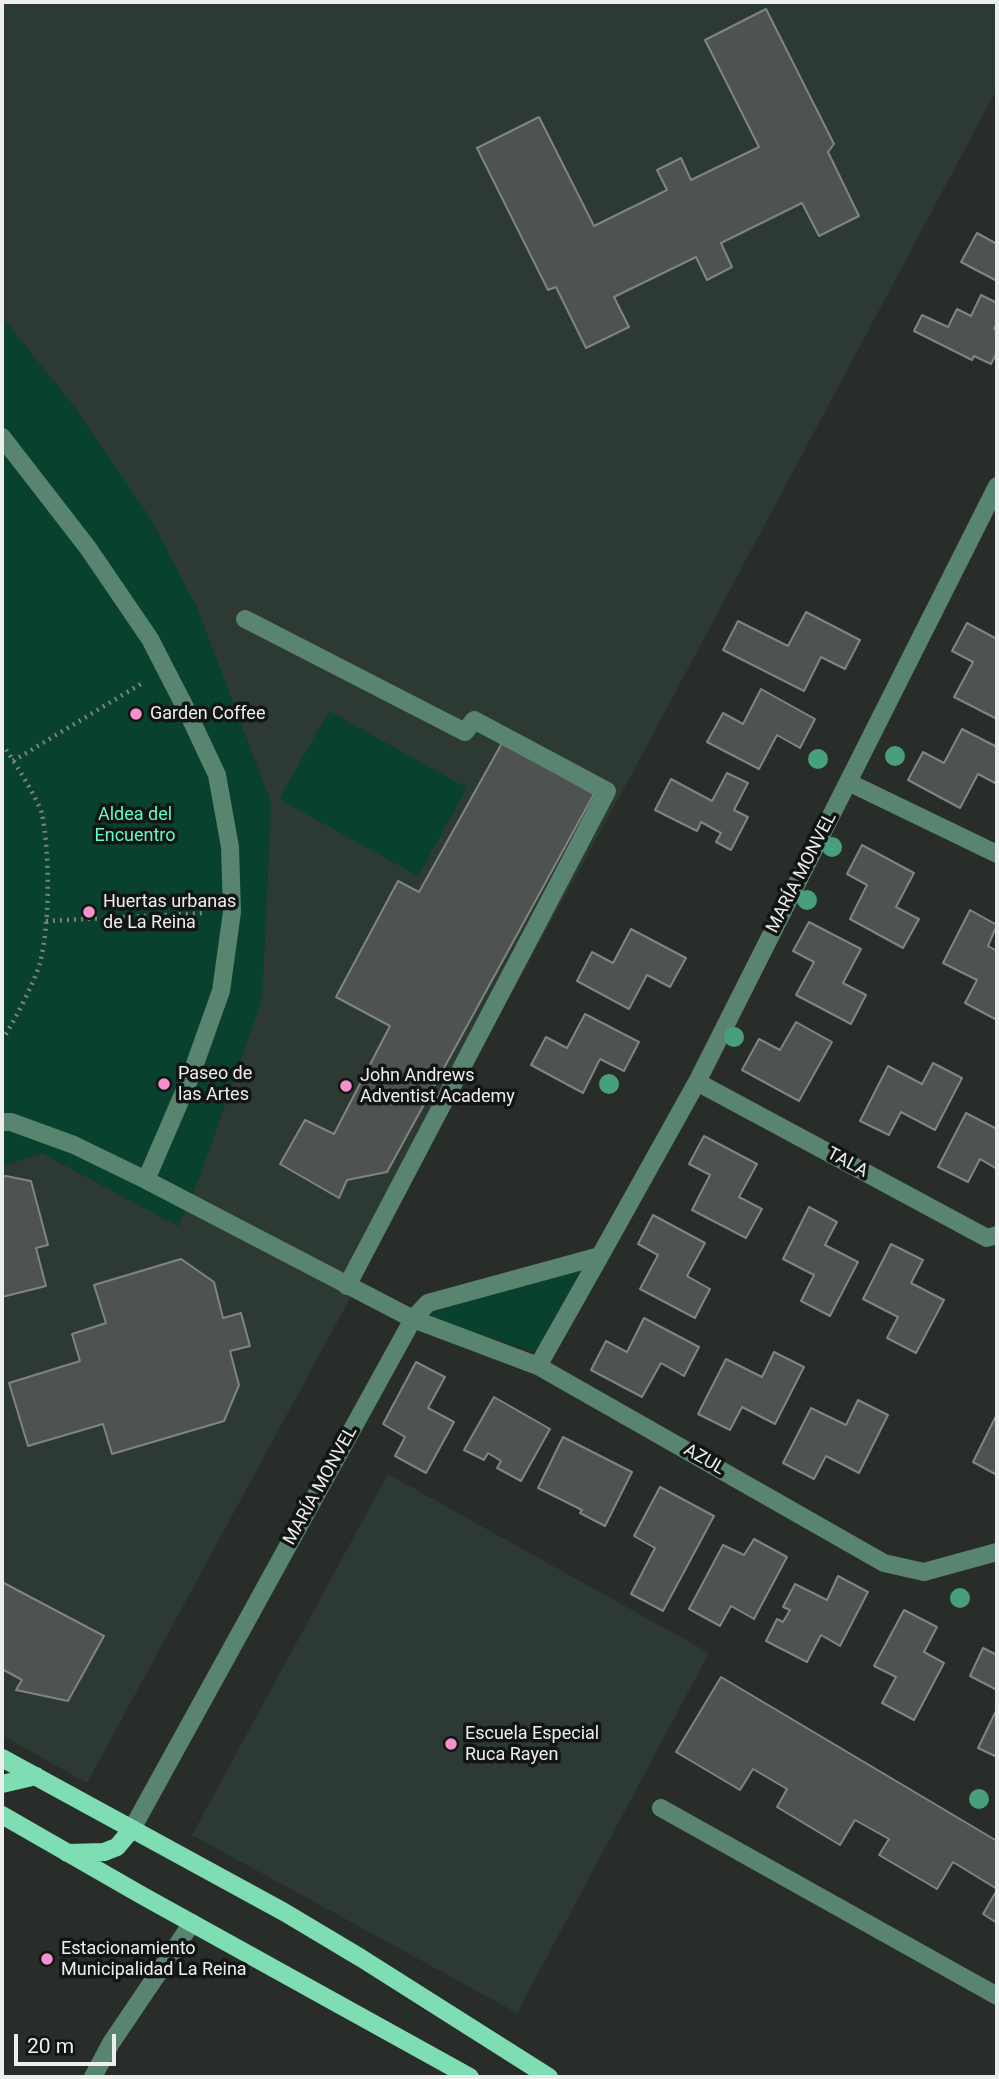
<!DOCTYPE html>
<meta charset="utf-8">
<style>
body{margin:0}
#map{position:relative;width:999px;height:2079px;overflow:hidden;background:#282d2a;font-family:Roboto,sans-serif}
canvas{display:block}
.frame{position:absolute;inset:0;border:4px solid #ecefed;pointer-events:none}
.scale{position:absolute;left:14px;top:2034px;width:102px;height:32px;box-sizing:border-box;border:4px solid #ecefed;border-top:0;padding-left:9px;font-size:21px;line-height:24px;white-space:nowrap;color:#ecefed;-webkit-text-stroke:5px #121513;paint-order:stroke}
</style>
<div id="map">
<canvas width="999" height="2079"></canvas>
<div class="frame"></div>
<div class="scale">20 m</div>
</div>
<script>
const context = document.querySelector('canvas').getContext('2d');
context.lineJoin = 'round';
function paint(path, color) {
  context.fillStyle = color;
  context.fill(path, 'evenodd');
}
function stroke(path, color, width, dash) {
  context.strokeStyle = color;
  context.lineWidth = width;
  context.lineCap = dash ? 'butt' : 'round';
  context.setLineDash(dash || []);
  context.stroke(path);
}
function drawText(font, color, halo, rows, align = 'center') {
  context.font = font + ' Roboto,sans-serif';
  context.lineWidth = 7;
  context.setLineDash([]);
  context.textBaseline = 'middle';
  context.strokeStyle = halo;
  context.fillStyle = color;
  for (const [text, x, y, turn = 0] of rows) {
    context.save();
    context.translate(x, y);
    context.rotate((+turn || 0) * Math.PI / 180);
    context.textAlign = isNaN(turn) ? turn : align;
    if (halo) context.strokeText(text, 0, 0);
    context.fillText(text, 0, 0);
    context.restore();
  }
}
paint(new Path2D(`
 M2,2h995v87l-369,692 -131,239 -155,293 -255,470 -85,-48v-569l40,-13 136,73 22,-50 62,-177 9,-196 -74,-195 -122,-200 -73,-91z
 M388,1474l321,179 -192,360 -325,-178z`), '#2d3933');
paint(new Path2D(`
 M2,317l73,91 75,109 47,91 74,195 -9,196 -62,177 -22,50 -136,-73 -40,13z
 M329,711l138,77 -49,88 -139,-77z
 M581,1269l-46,83 -108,-35 18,-10z`), '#08422e');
const building = new Path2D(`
 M766,9l68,135 -6,8 31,64 -40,20 -17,-33 -81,40 11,24 -25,13 -11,-23 -82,40 15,30 -43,21 -30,-61 -8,3 -71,-142 62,-31 55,109 73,-36 -10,-20 24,-12 10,22 68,-33 -54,-107z
 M977,233l20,11v37l-36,-19z
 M981,295l16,8v20l-3,6 3,1v22l-6,12 -17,-8 -2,4 -58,-29 8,-16 26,12 9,-18 14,7z
 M806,612l54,28 -15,29 -24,-12 -17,34 -81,-41 15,-29 50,25z
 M967,623l30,16v80l-43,-22 19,-35 -21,-11z
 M761,689l54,30 -15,29 -23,-13 -18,34 -52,-27 16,-29 20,11z
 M962,729l35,18v37l-19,-10 -18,34 -52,-28 15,-28 21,11z
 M502,743l92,51 -207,378 -40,8 -8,18 -59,-34 25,-44 29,14 56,-108 -54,-29 62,-116 21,11z
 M727,773l21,10 -14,27 14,7 -17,33 -15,-8 5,-9 -20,-11 -4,9 -42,-21 16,-31 41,22z
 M862,845l52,28 -18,34 23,12 -16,29 -53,-29 17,-34 -20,-11z
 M970,910l27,15 -9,21 9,5v63l-2,5 -30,-16 12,-23 -34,-17z
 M809,922l52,27 -18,34 23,12 -15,29 -55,-29 18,-33 -21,-11z
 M631,929l55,29 -16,29 -23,-12 -18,34 -52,-28 15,-29 21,11z
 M585,1014l54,28 -15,29 -24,-12 -17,34 -52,-28 15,-28 21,11z
 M796,1022l36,20 -33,59 -57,-31 17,-31 21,11z
 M933,1063l29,15 -27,52 -34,-18 -12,23 -29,-14 28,-55 34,18z
 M966,1113l31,16v40l-17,-10 -12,23 -30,-15z
 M704,1136l53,28 -18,33 23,12 -16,29 -54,-28 18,-35 -21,-11z
 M6,1176l25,5 17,64 -12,3 10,38 -44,11v-120z
 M809,1207l28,15 -12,23 33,17 -28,54 -29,-15 13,-26 -31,-16z
 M653,1215l52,28 -18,33 23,13 -15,29 -55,-29 18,-34 -20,-11z
 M891,1244l32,16 -12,23 33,17 -28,53 -29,-15 11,-21 -35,-18z
 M181,1259l33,23 9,36 18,-5 9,33 -20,5 9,34 -15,36 -112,33 -9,-30 -75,22 -19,-63 71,-22 -8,-27 34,-11 -12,-38z
 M644,1318l55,29 -15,29 -23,-13 -19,34 -51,-27 15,-29 21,11z
 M774,1352l30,15 -29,57 -33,-17 -12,23 -32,-16 28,-55 36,18z
 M416,1362l29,15 -17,31 26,14 -28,51 -31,-17 10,-19 -22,-13z
 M494,1397l56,32 -29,52 -24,-13 4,-7 -13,-8 -4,7 -20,-10z
 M858,1400l30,15 -29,58 -33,-17 -12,23 -31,-16 28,-55 35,17z
 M997,1414v61l-24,-13z
 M563,1437l69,35 -27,54 -25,-13 2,-3 -44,-22z
 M660,1487l54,29 -51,95 -32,-17 24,-46 -21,-12z
 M754,1539l33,18 -33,62 -23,-13 -11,20 -31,-17 34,-64 21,10z
 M838,1576l30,16 -28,54 -19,-11 -14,27 -41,-21 11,-22 6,3 7,-12 -7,-3 12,-23 32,16z
 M2,1582l102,54 -36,65 -52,-11 6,-10 -20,-11z
 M904,1610l33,17 -13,25 20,11 -30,57 -32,-17 14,-26 -22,-11z
 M983,1648l14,7v35l-27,-14z
 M721,1677l276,164v48l-44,-27 -16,27 -58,-34 10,-16 -34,-19 -15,25 -63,-38 10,-18 -34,-20 -13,21 -64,-38z
 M997,1709v48l-19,-9z
 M997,1890v33l-14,-9z`);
paint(building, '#4e5351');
stroke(building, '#7f8582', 2);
stroke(new Path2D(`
 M2,744c9,12 37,57 40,70 8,40 8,110 -2,149 -6,20 -27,61 -38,77
 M13,761l131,-79
 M46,921l160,-8`), '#7d817f', 4.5, [2, 5]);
stroke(new Path2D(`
 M2,437l86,111 62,91 37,72 30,64 13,72 2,65 -11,79 -31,87 -44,102
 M245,619l220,113 9,-12 133,71 -260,495
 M848,782l149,72
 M697,1082l290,156 10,-3
 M2,1122h9l63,23 72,35 267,139 125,47 346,197 40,9 73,-20
 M538,1366l62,-110
 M661,1808l336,188
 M132,1829l281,-510 15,-16 172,-47 97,-174 300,-596
 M93,2077l18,-34 81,-120`), '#588470', 18);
stroke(new Path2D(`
 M2,1758l282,154 77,46 188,119
 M2,1784l34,-8
 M2,1815l141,81 327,181
 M67,1853l37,-1 13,-5 15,-18`), '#7fddb4', 18);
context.fillStyle = '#479f7e';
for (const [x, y] of [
 [895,756],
 [818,759],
 [832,847],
 [807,900],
 [734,1037],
 [609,1084],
 [960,1598],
 [979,1799]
]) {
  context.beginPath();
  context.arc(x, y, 10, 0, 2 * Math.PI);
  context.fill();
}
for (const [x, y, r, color] of [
 [136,714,7,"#f790cd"],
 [89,912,7,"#f790cd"],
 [164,1084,7,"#f790cd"],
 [346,1086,7,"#f790cd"],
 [451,1744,7,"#f790cd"],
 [47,1959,7,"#f790cd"]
]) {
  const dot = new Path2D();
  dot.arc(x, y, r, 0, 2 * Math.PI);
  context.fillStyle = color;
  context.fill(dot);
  stroke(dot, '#121513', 2.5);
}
drawText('18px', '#ecefed', '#121513', [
 ["Garden Coffee",150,714],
 ["Huertas urbanas",103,902],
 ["de La Reina",103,923],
 ["Paseo de",178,1074],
 ["las Artes",178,1095],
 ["John Andrews",360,1076],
 ["Adventist Academy",360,1097],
 ["Escuela Especial",465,1734],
 ["Ruca Rayen",465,1755],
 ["Estacionamiento",61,1949],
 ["Municipalidad La Reina",61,1970]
], 'left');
drawText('18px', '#61fdc2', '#121513', [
 ["Aldea del",135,815],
 ["Encuentro",135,836]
]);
drawText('18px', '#ecefed', '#121513', [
 ["MARÍA MONVEL",802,873,-63],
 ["TALA",847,1163,28],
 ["AZUL",704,1460,30],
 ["MARÍA MONVEL",321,1486,-61]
]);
</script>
